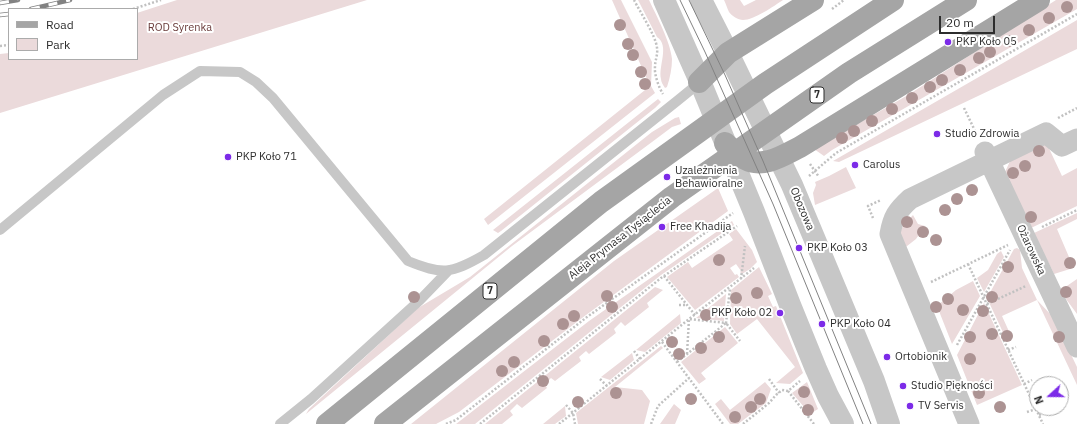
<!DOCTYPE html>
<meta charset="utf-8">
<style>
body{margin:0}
#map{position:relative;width:1077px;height:424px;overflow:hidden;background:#fff;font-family:"IBM Plex Sans",sans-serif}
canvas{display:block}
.legend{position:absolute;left:8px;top:8px;width:130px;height:52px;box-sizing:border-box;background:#fff;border:1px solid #ababab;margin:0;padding:5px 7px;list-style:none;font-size:12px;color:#2d2d2d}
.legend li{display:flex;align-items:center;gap:8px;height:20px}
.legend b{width:20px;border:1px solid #ababab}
.north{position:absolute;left:1029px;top:376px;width:40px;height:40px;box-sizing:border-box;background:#fff;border:1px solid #ababab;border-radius:50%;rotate:249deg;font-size:11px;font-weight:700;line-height:16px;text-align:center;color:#2d2d2d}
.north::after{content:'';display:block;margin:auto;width:14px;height:18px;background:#7c2be8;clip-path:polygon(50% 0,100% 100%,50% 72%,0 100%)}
.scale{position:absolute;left:939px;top:16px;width:56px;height:18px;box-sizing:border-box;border:2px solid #2d2d2d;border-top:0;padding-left:5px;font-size:12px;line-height:14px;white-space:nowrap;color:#2d2d2d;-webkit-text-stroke:3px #fff;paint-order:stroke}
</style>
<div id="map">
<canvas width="1077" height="424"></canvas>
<ul class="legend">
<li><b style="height:5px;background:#a5a5a5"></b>Road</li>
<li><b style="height:11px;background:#ebdadb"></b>Park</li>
</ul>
<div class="north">N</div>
<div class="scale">20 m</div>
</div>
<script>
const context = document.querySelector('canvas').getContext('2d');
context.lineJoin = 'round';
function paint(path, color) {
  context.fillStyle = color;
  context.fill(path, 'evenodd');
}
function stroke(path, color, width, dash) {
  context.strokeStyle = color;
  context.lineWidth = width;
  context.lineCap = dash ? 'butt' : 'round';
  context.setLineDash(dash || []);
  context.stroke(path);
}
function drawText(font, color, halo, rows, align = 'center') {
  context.font = font + ' "IBM Plex Sans",sans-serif';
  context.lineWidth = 4;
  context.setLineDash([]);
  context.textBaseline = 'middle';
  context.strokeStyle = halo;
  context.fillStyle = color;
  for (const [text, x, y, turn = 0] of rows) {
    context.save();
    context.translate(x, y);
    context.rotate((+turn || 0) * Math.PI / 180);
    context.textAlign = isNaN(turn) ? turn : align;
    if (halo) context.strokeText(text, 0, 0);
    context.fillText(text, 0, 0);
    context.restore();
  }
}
paint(new Path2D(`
 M177,0h190l-367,113v-59l9,-1v6h128v-46z
 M612,0h9l31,62 -1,24 4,7 -167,132 -4,-6 166,-133z
 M638,0h11c8,17 21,41 23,59 0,9 -2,19 -5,28l-2,1c-2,-3 -4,-6 -4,-9 -3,-13 9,-33 -4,-42z
 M724,0h16l4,6 12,-6h27c-9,6 -29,20 -40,20 -5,0 -11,-4 -14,-8 -2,-4 -3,-8 -5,-12z
 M1056,0h21v9l-245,141 -8,6 -10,-7 94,-54z
 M1077,20v29l-238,113 -6,-1 177,-102z
 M658,99l3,3 -6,6 -154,123 -3,2 -5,-3z
 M679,117l2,7 -9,3 -20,15 -140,104 -206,168 3,-5 109,-101 52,-31 182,-145 23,-14z
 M1046,142l16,34 15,-8v38l-46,22 -26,-56 6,-13z
 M846,167l10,21 -41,17 -2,-12 3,-8 -1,-3 14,-6z
 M718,188l10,23 -142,104 -127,97 -23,12h-25l203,-163z
 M1077,213v6l-20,10 15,35 -2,5 -16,5 -20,-41z
 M913,215l5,9 7,2 -9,13 -14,11 -4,-14 5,-10z
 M732,221l2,4 -73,50 -186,149h-19l133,-103z
 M736,229l16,21 5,12 -7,7 -8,5 -2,-2 1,-1 -5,-7 -6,4 5,7 2,-1 2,3 -44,33 -28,-33 21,-15 4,6 41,-28 -4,-6z
 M1017,248l3,2 2,18 15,32 16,17 24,50v18l-40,-85 -35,16 10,22 -5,3 -20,-43 27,-49z
 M1001,251l3,6 -20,35 -7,-14 11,-8 9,-16z
 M759,267l13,27 -4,2 5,11 3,-1 27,67 -13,11 -14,-1 19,-16 -38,-48 -20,15 -7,-10 1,-34z
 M1077,279v35l-11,-15 -5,-9z
 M973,281l7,15 -28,48 -15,-38 19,-16z
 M655,287l8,3 -16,13 2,4 -24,19 -4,-4 -7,7 2,4 -27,21 -3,-3 -7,6 2,4 -26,20 -4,-3 -6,6 2,4 -25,20 -5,-4 -7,7 3,4 -11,9h-17z
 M726,294l-2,27 -28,-3z
 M984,303l38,82 -45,20 -20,-50z
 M680,314l1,9 -36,29 -9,-2z
 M725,327l13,16 -37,30 5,6 -7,5 -18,-22z
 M661,346l2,2 -48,39 27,3 8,11 -6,23h-66l-2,-11z
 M632,353l2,7 -24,20 -9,-3z
 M765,382l6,7 -5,14 -28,21h-8l-15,-20 6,-5 9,11z
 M807,382l11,27 -8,5 -18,-21z
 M674,404l7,6 -6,14h-15z
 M565,406l1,10 -11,8h-12z`), '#ebdadb');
stroke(new Path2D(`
 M634,0c6,12 22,36 23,48 1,7 -2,12 -2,19 -1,7 4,21 8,27
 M133,9l28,-9
 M832,9l12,-9
 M0,46l9,-1
 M964,108l13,27
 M1058,118l19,-10
 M810,164l9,13
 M809,176l27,-23 241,-139
 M873,218l-5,-12 13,-6
 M1042,227l35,-17
 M968,264l75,160
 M664,276l31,39
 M741,279l4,-33
 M931,282l77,-37
 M987,304l39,-18
 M679,305h8
 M662,342l61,82
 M957,345l53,-95
 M1008,350l8,-3
 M634,351l6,8
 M687,354l2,-35 37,4 4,-34
 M677,362l49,-39 14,18
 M600,379l7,7
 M769,379l10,14
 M1024,384l8,-4
 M788,391l26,33
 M566,405l7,8 2,11
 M1027,412l9,-3
 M1039,415l7,-3
 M446,424l10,-4 131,-103 146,-104
 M480,424l181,-146 76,-52
 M559,424l130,-105 65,-51
 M651,424l7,-18 31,-28
 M743,424l26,-21 7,-8 6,-5 6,1 12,-10`), '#c1c1c1', 2.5, [2, 2]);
stroke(new Path2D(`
 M0,230l163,-135 37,-24 40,1 16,10 17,16 135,163c34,14 43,13 76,-6l193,-154 16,-13 6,-6
 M280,424l31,-25 109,-99 28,-29`), '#c7c7c7', 10);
stroke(new Path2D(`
 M985,152l92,195
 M969,424l-79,-190c3,-17 7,-23 20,-35l136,-66 16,13 15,-7`), '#c7c7c7', 21);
stroke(new Path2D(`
 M664,0l35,79 55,133 36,93 26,64 12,27 15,28
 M701,0l27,53 64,132 82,196 15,43`), '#c7c7c7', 22);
stroke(new Path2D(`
 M699,82l29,-29 85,-53
 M725,143c6,5 13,12 20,16 18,10 39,-4 55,-12l239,-147
 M327,424l274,-222 164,-118 128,-84
 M385,424l287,-227 177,-124 117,-73`), '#a5a5a5', 22);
stroke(new Path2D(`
 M680,0l25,52 68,152 90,220
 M689,0l36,75 38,86 108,263`), '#828282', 1);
const rail = new Path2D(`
 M0,3l18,-3
 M31,9l39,-9
 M0,15l9,-1`);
stroke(rail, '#828282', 4.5);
stroke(rail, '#fff', 3, [9]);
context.fillStyle = '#ac9393';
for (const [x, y] of [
 [1067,7],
 [1049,18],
 [620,25],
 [1029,30],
 [1009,41],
 [628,44],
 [990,52],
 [633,55],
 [979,58],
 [960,70],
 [641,72],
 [942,80],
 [645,84],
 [930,87],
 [912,98],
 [892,109],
 [872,121],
 [854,131],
 [842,138],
 [1039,151],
 [1025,166],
 [1013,173],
 [972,190],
 [957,199],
 [945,210],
 [1031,217],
 [907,222],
 [923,232],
 [936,240],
 [719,260],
 [1070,263],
 [1008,267],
 [1066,292],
 [757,293],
 [607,296],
 [414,297],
 [992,297],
 [736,298],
 [948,299],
 [612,307],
 [936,307],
 [963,310],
 [983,311],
 [706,315],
 [574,316],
 [563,324],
 [992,334],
 [1007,336],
 [719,337],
 [970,337],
 [1059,337],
 [544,341],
 [672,342],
 [701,348],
 [679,354],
 [970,359],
 [514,362],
 [502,371],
 [543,381],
 [804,392],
 [616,393],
 [979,393],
 [691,399],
 [760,399],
 [578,402],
 [751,407],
 [1000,407],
 [808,410],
 [735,417]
]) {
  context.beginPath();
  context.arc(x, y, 6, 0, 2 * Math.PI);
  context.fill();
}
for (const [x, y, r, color] of [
 [948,42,4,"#7c2be8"],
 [937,134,4,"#7c2be8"],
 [228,157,4,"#7c2be8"],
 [855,165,4,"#7c2be8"],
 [667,177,4,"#7c2be8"],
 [662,227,4,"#7c2be8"],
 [799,248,4,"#7c2be8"],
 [780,313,4,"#7c2be8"],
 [822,324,4,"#7c2be8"],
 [887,357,4,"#7c2be8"],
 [903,386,4,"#7c2be8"],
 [910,406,4,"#7c2be8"]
]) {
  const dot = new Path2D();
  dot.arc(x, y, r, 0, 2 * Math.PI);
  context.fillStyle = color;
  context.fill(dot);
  stroke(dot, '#fff', 1.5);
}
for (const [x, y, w] of [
 [817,95,14],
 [490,291,14]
]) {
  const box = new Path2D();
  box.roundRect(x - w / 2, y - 8, w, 16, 3);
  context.fillStyle = '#fff';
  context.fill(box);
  stroke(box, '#2d2d2d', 1);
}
drawText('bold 10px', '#2d2d2d', null, [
 ["7",817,95],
 ["7",490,291]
]);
drawText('11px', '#693b3a', '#fff', [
 ["ROD Syrenka",180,28]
]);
drawText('11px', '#2d2d2d', '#fff', [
 ["PKP Koło 05",956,42],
 ["Studio Zdrowia",945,134],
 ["PKP Koło 71",236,157],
 ["Carolus",863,165],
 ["Uzależnienia",675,171],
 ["Behawioralne",675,184],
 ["Free Khadija",670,227],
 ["PKP Koło 03",807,248],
 ["PKP Koło 02",772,313,"right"],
 ["PKP Koło 04",830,324],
 ["Ortobionik",895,357],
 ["Studio Piękności",911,386],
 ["TV Servis",918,406]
], 'left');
drawText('11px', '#2d2d2d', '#fff', [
 ["Obozowa",802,209,67],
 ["Aleja Prymasa Tysiąclecia",620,238,-38],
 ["Ożarowska",1031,250,65]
]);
</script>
